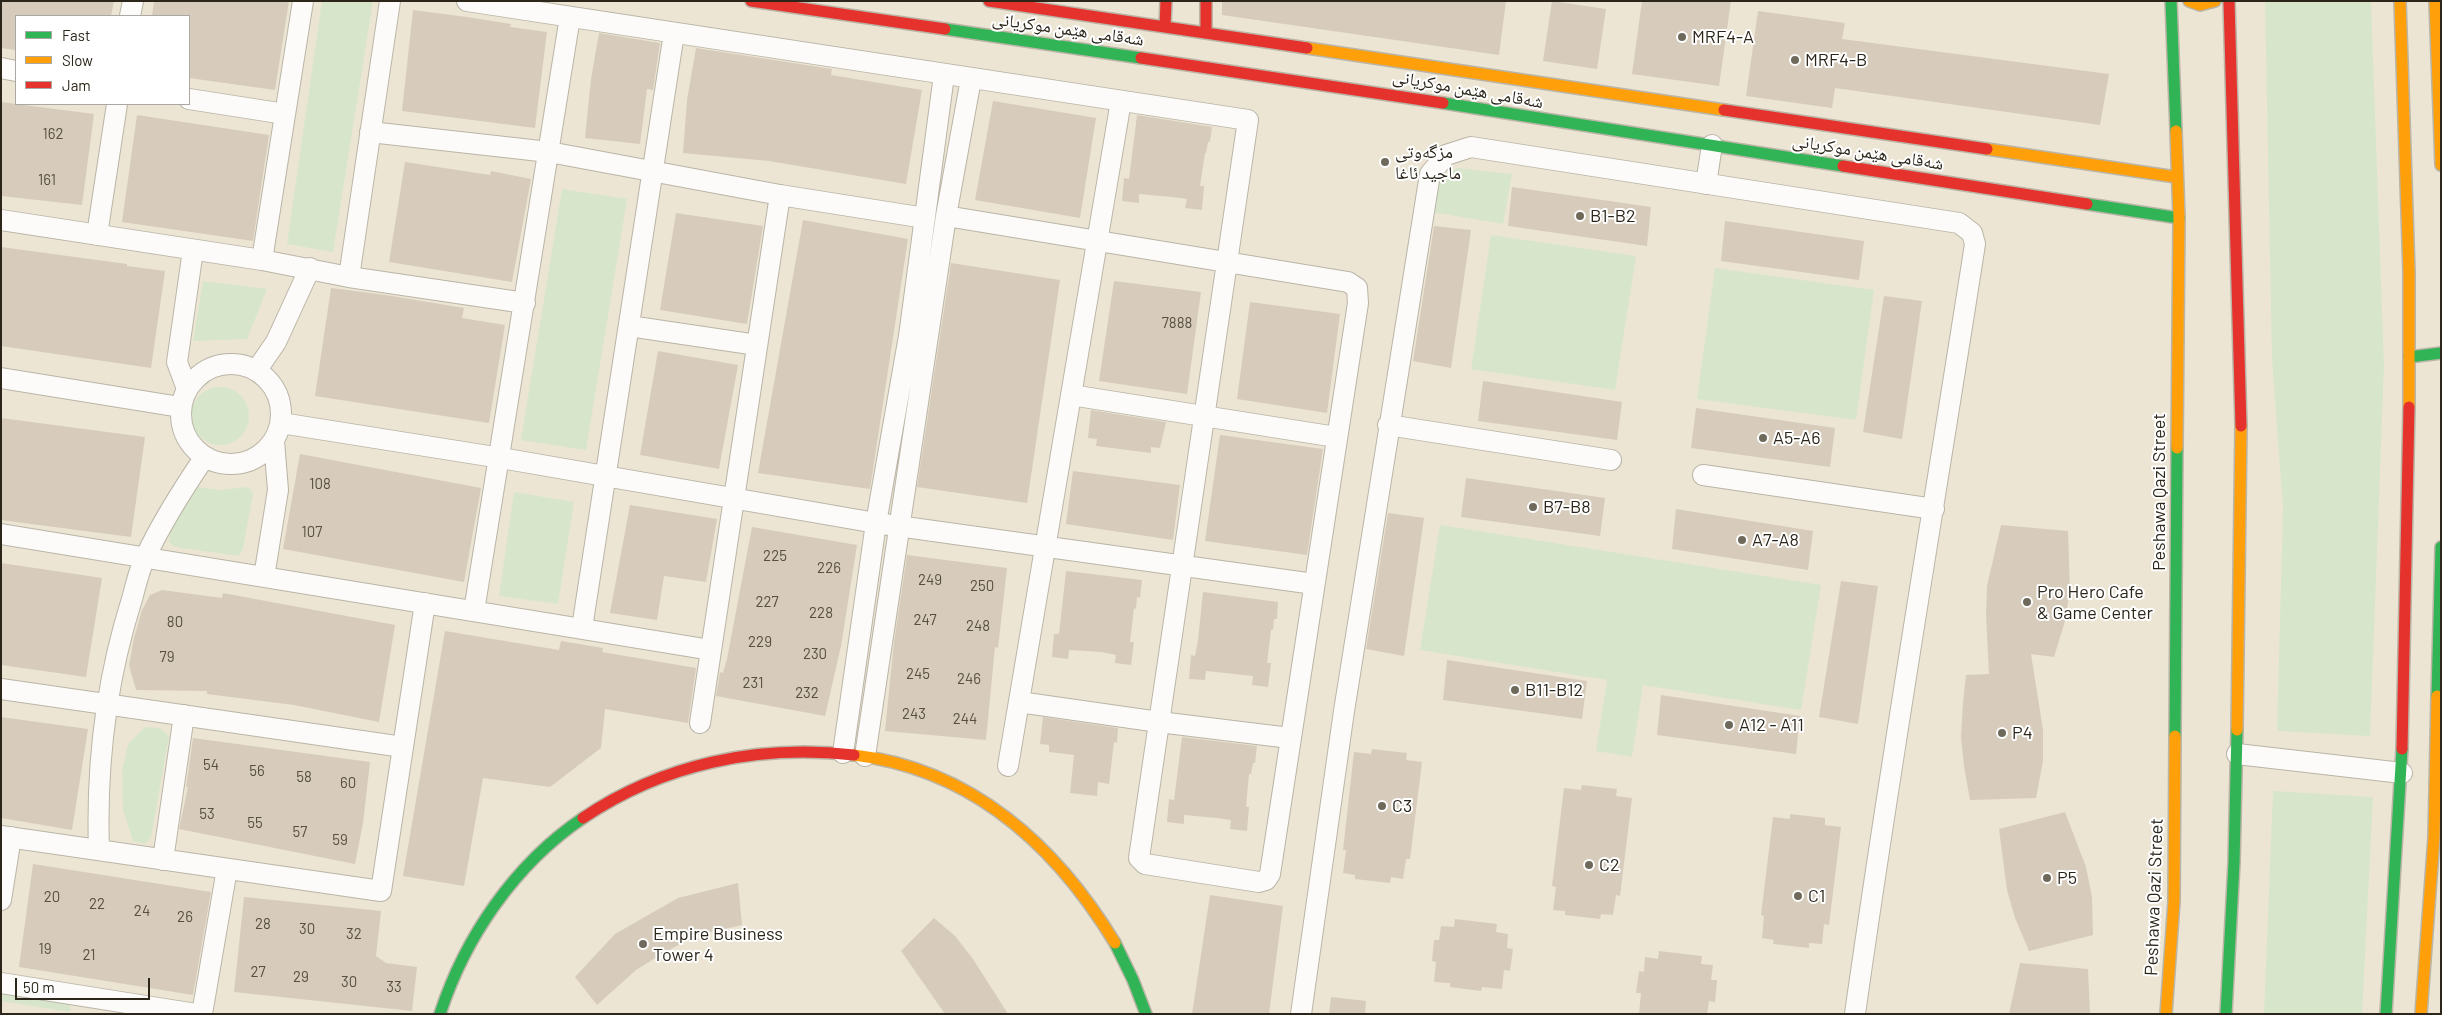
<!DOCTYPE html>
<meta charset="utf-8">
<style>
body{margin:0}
#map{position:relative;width:2442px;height:1015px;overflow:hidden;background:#ece5d4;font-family:Barlow,sans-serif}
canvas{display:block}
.frame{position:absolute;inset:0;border:2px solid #2c261a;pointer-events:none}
.legend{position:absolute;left:15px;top:15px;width:175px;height:90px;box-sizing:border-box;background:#fff;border:1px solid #aba8a3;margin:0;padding:6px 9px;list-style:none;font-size:15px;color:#2c261a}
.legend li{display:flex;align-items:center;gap:10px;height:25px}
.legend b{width:25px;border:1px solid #aba8a3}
.scale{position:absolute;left:15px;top:978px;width:135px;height:22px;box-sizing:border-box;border:2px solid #2c261a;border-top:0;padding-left:6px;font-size:15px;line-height:18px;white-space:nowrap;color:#2c261a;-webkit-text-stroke:4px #fff;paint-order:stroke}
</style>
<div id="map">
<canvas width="2442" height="1015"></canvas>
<div class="frame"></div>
<ul class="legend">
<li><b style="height:6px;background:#30b455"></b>Fast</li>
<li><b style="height:6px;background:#ff9f0a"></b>Slow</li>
<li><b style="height:6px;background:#e5322d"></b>Jam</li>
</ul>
<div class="scale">50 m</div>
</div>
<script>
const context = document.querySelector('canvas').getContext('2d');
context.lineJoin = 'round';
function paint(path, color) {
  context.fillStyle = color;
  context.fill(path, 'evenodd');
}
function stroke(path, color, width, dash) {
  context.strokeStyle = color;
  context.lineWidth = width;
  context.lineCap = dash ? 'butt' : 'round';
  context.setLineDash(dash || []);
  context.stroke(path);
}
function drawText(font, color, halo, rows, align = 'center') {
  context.font = font + ' Barlow,"Noto Naskh Arabic",sans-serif';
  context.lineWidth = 4;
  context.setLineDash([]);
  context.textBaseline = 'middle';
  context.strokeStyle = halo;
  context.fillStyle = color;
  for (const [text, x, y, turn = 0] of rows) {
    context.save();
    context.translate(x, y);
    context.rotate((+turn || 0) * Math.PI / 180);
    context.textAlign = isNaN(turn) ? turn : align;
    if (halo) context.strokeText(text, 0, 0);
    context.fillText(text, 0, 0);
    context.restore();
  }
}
paint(new Path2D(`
 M322,1h51l-40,251 -46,-8z
 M2265,1h106l13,365 -14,370 -93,-5 6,-222 -11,-150z
 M1457,168l55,6 -9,50 -71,-12 8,-32z
 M562,189l65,10 -41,251 -65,-10z
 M1491,235l145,21 -21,134 -144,-21z
 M1715,268l159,22 -18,130 -159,-21z
 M203,281l64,8 -20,50 -54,2z
 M191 416a29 29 0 1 1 58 0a29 29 0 1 1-58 0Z
 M195,487l26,3 27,-3 5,6 -10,56 -4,7 -57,-8 -9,-2 -4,-5 1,-11z
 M514,492l60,10 -16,102 -59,-8z
 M1440,525l381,60 -20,125 -158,-25 -11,72 -36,-6 11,-71 -187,-30z
 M145,727l15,1 9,8 -18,101 -6,7 -12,-3 -10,-31 -1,-39 6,-27z
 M2273,791l100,6 -11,217h-98z
 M1,993l69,10v9l-69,-11z`), '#d7e6cb');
paint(new Path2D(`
 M1,1h113l-3,15h-95v34l-15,-2z
 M154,1h135l-14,89 -86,-12v-62h-37z
 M1222,1h284l-7,54 -277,-40z
 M1552,1l54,8 -9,60 -54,-8z
 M1642,1h89l-12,85 -87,-12z
 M413,10l54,7 44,7 -1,3 37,5 -12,96 -133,-17z
 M1758,11l87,12 -3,16 267,35 -9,51 -265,-37 -3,20 -86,-12z
 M599,33l61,10 -7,47 -6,-1 -7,55 -55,-6 6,-59z
 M696,48l136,21 -1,6 91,15 -16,94 -137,-23 -86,-8 4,-53z
 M993,101l103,17 -16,100 -105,-18z
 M1,102l93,12 -12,91 -81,-9z
 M137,115l132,20 -16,106 -131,-19z
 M1137,115l75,12 -2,15h-2l-2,11h-1l-5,33h4l-2,24 -17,-2 2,-9 -15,-2 -33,-3v9l-17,-2 2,-23 5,1z
 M405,162l85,13 1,-4 40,8 -19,103 -123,-20z
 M1512,187l139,20 -4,39 -139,-20z
 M676,213l87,13 -16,98 -87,-14z
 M803,220l105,19 -38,250 -112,-16z
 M1725,221l139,20 -5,39 -138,-19z
 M1434,226l37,4 -20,138 -38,-7z
 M1,247l126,17v2l38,5 -14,97 -150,-22z
 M951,263l109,17 -33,223 -110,-16z
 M1114,281l87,11 -14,102 -88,-13z
 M331,288l55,7 78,13 -2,10 43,7 -16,98 -174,-27z
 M1884,296l38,5 -20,138 -39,-7z
 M1250,302l90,12 -13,99 -90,-14z
 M658,351l80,14 -19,104 -79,-14z
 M1483,381l139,21 -5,38 -139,-19z
 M1696,408l139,20 -5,39 -139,-19z
 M1091,410l75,12 -6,26 -9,-1v6l-55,-7 1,-7 -9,-1z
 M1,418l144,19 -14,100 -130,-17z
 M1220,435l103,14 -16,106 -102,-14z
 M300,454l181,34 -17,94 -181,-33z
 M1073,471l107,14 -7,55 -107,-16z
 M1466,478l139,20 -5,38 -139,-19z
 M630,505l87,14 -11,63 -42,-6 -7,44 -47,-7z
 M1676,509l137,22 -5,39 -136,-21z
 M1388,513l36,5 -20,138 -38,-7z
 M2001,525l67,6 2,59 -5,31 -11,36 -23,-3 12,76v31l-7,37 -66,2 -6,-34 -3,-29 2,-34 3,-28 23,-1 -3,-59 1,-29z
 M752,527l105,18 -16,101 -16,70 -109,-20 4,-24 3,1 4,-14z
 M907,555l100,13 -9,80 -3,-1 -9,93 -101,-9 9,-89z
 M1,563l101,15 -16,99 -85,-12z
 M1066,571l76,9 -2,18 -3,-1 -1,12 -2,-1 -4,34h4l-3,23 -16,-2 1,-8 -14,-3 -33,-2 -1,9 -16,-2 2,-23h5z
 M1841,581l37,5 -20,138 -39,-7z
 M162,590l60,8 1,-5 172,32 -16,97 -85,-17 -87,-11v-3l-71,-1 -7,-25 5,-27 8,-28 8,-15z
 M1203,592l75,10 -1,17h-3l-1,11h-2l-4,33h4l-3,24 -16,-2 1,-9 -28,-3 -19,-2 -1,9 -16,-1 2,-24 4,1 3,-16z
 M445,631l114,19 2,-9 42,7 -1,4 94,16 -8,55 -83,-14 -4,39 -51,39 -67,-9 -19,108 -61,-10z
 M1447,660l140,21 -5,38 -139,-19z
 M1661,695l139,21 -4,38 -139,-19z
 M1,717l87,12 -16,101 -71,-12z
 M1043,717l75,11 -1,15 -3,-1 -5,42 -11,-2 -1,14 -27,-3 4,-38 -25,-3v-7l-9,-1z
 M1182,737l75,9 -2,17h-2l-2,11h-2l-3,33h3l-2,24 -17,-2 1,-9 -14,-2 -33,-3v9l-17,-2 2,-23 5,1z
 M193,738l177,24 -7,61 -8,41 -176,-35 9,-42h-2z
 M1372,749l35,4 -1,7 16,2 -12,97h-4l-3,20 -12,-2 -1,6 -35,-4v-4l-12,-2 3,-23h-3l11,-98 17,2z
 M1582,785l35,4 -1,7 16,2 -12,98 -4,-1 -3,20 -12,-1 -1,5 -35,-4v-4l-12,-1 3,-23 -4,-1 12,-98 17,2z
 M2065,812l21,55 6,30 1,38 -64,16 -14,-33 -8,-28 -8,-61z
 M1790,814l35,4v7l16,2 -12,98 -5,-1 -2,20 -13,-1v5l-36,-4 1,-4 -12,-2 2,-22 -3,-1 12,-98 17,2z
 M33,864l178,28 -18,103 -174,-28z
 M738,883l4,42 -44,10 -33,17 -29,18 -39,35 -22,-28 40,-43 63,-36z
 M1210,895l73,11 -14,108h-77z
 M244,897l137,14 -5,45 10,7 31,4 -5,44 -178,-19z
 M934,918l21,18 18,23 35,55h-63l-44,-63z
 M1455,919l42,5 -1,8 12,2 -1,14 6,1 -3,22 -6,-1 -2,19 -20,-2 -1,4 -31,-4v-4l-16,-1 2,-20 -4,-1 2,-21h5l2,-14 13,1z
 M1659,951l43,5 -1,8 12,1 -2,15h6l-2,22 -6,-1 -2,13h-68l2,-21h-5l3,-22 5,1 1,-15 13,2z
 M2020,963l68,6 2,45h-81z
 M1331,997l35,4 -1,13h-36z`), '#d7ccbb');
const street = new Path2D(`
 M467,1l781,119 -109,738 6,6 114,18 7,-2 4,-6 88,-571 -1,-15 -9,-6 -402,-66
 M130,16l3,-15
 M1,68l15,3
 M189,99l96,15
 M370,132l179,20 231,43 145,23
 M1706,184l6,-39
 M1,220l261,40 87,17 176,26
 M97,235l20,-131
 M262,260l41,-259
 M349,277l41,-276
 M629,326l128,19
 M181 414a50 50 0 1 1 100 0a50 50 0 1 1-100 0Z
 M256,371l20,-29 34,-74
 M1,378l179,29
 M187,389l-10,-27 16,-112
 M1071,395l265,42
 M281,423l220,35 375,65 438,61
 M1388,425l223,35
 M1703,475l231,34
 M1,534l710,116
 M264,577l14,-87 -4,-49
 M474,611l96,-594
 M582,628l92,-595
 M1,689l402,58
 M1019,702l140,20 131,16
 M700,723l80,-528
 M843,753l33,-230 33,-187 35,-261
 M2237,754l165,19
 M865,756l81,-540 25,-137
 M1008,766l113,-665
 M1,836l380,55 44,-288
 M99,850c-3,-86 7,-169 33,-251 4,-14 7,-30 14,-43 16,-34 37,-67 58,-98
 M163,860l21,-145
 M1,900l10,-63
 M1,983l195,31
 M202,1014l25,-145
 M1301,1014l43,-303 86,-537 16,-19 25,-8 488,76 13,10 3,11c-40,257 -84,513 -120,770`);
const fast = new Path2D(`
 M2171,1l5,130
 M945,29l196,29
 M1443,103l400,63
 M2087,204l92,14
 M2409,357l32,-4
 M2437,696l4,-149
 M2175,736l2,-288
 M1115,943l18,37 13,34
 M440,1014c25,-77 75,-150 143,-196
 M2226,1014l8,-151 3,-133
 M2386,1014l16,-265`);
const slow = new Path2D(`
 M2189,1l11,4 15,-4
 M2400,1l9,271v135
 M2435,1l6,164
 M1307,48l417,62
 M2176,131l3,87 -2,230
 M1987,149l189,28
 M2237,730l4,-304
 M854,755c118,14 202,91 261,188
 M2166,1014l8,-113 1,-165
 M2421,1014l13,-177 3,-141`);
const jam = new Path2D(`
 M751,1l194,28
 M989,1l318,47
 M1206,1v32
 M2229,1l12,425
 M1165,27l1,-26
 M1141,58l302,45
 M1724,110l263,39
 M1843,166l244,38
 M2402,749l7,-342
 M583,818c80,-54 175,-74 271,-63`);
stroke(street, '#bab5a7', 22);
stroke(fast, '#bab5a7', 14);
stroke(slow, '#bab5a7', 14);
stroke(jam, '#bab5a7', 14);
stroke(street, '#fcfbf9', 20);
stroke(fast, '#30b455', 11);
stroke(slow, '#ff9f0a', 11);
stroke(jam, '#e5322d', 11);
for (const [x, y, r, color] of [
 [1682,37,5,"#6f695b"],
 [1795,60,5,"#6f695b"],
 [1385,162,5,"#6f695b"],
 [1580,216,5,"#6f695b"],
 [1763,438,5,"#6f695b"],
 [1533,507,5,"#6f695b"],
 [1742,540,5,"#6f695b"],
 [2027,602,5,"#6f695b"],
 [1515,690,5,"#6f695b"],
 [1729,725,5,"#6f695b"],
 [2002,733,5,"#6f695b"],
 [1382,806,5,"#6f695b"],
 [1589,865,5,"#6f695b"],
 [2047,878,5,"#6f695b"],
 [1798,896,5,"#6f695b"],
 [643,944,5,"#6f695b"]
]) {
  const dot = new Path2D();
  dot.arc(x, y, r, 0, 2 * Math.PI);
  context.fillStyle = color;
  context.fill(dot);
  stroke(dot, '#fff', 2);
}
drawText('15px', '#575042', null, [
 ["162",53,134],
 ["161",47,180],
 ["7888",1177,323],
 ["108",320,484],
 ["107",312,532],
 ["225",775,556],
 ["226",829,568],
 ["249",930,580],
 ["250",982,586],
 ["227",767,602],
 ["228",821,613],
 ["247",925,620],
 ["80",175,622],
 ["248",978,626],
 ["229",760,642],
 ["230",815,654],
 ["79",167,657],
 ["245",918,674],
 ["246",969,679],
 ["231",753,683],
 ["232",807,693],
 ["243",914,714],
 ["244",965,719],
 ["54",211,765],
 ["56",257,771],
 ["58",304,777],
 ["60",348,783],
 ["53",207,814],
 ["55",255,823],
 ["57",300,832],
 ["59",340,840],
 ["20",52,897],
 ["22",97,904],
 ["24",142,911],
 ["26",185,917],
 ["28",263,924],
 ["30",307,929],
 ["32",354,934],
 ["19",45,949],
 ["21",89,955],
 ["27",258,972],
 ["29",301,977],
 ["30",349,982],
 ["33",394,987]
]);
drawText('18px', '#2c261a', '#fff', [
 ["شەقامی هێمن موکریانی",1068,29,8],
 ["شەقامی هێمن موکریانی",1468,89,10],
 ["شەقامی هێمن موکریانی",1868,152,9],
 ["Peshawa Qazi Street",2159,492,-90],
 ["Peshawa Qazi Street",2154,897,-88]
]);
drawText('18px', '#2c261a', '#fff', [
 ["MRF4-A",1692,37],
 ["MRF4-B",1805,60],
 ["مزگەوتی",1395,152],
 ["ماجید ئاغا",1395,173],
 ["B1-B2",1590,216],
 ["A5-A6",1773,438],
 ["B7-B8",1543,507],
 ["A7-A8",1752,540],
 ["Pro Hero Cafe",2037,592],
 ["& Game Center",2037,613],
 ["B11-B12",1525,690],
 ["A12 - A11",1739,725],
 ["P4",2012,733],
 ["C3",1392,806],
 ["C2",1599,865],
 ["P5",2057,878],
 ["C1",1808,896],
 ["Empire Business",653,934],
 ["Tower 4",653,955]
], 'left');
</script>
